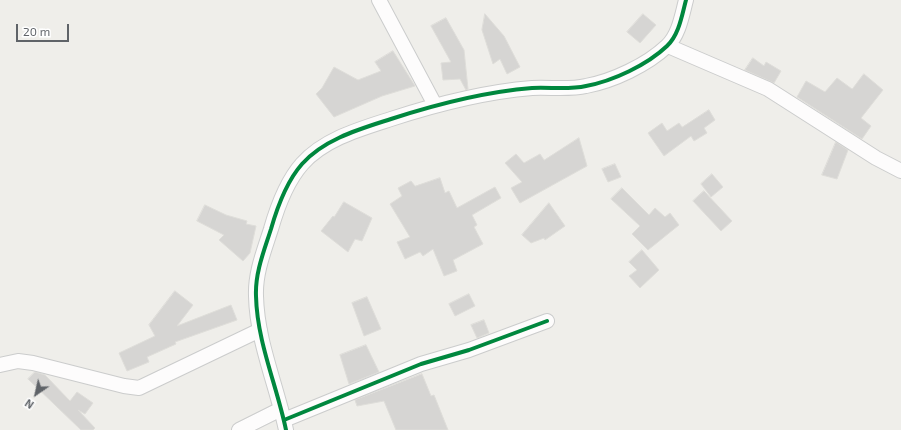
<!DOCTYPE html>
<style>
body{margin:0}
#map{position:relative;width:901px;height:430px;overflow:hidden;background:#efeeea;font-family:"Exo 2",sans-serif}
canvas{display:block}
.north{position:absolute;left:16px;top:374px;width:40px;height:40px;-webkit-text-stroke:3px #fff;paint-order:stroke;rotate:214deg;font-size:11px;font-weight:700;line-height:16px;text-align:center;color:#5f6368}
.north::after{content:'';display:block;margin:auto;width:14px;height:18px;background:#5f6368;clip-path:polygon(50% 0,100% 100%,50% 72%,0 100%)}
.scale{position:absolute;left:16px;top:24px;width:53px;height:18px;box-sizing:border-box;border:2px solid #5f6368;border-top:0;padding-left:5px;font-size:12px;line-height:14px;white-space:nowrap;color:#5f6368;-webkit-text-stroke:3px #fff;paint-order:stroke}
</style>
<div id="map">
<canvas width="901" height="430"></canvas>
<div class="north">N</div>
<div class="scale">20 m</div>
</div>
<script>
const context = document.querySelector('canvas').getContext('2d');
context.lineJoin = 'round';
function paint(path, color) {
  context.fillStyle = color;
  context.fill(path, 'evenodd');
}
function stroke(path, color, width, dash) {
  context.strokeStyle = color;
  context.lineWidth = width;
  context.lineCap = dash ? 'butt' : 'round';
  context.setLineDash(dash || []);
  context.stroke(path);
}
const building = new Path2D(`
 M485,14l19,22 16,31 -13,7 -7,-15 -7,5 -11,-34z
 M643,14l13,11 -16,18 -13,-11z
 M446,18l18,32 4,39 -2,1 -6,-11 -17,1 -2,-17 10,-1 -20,-36z
 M393,51l22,35 -33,10 -48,21 -18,-23 6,-6 12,-21 24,13 23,-9 -6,-9z
 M753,58l11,8 2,-4 15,9 -7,12 -29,-13z
 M864,74l19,16 -22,28 10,8 -9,13 -65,-42 9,-16 19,11 12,-14 15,11z
 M709,110l6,10 -11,8 3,5 -13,8 -3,-5 -27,20 -16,-23 14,-10 5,8 12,-8 3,4z
 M579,138l8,28 -67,37 -9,-15 11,-6 -17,-19 11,-9 8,9 16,-9 4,6z
 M836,142l12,8 -11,29 -15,-4z
 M615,164l6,13 -13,5 -6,-13z
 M712,174l11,13 -12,10 -10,-13z
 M440,178l5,15 4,-2 8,17 38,-21 6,11 -29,17 5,10 -3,2 9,17 -30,16 4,11 -13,5 -11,-27 -10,7 -3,-4 -15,7 -8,-17 13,-5 -20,-33 12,-8 -4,-8 13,-7 4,5z
 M622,188l27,27 6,-7 10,9 5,-4 9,12 -31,25 -16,-16 8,-8 -29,-27z
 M704,191l28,30 -11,10 -28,-30z
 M344,202l28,16 -10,23 -7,-2 -7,13 -27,-21 12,-15 1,1z
 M549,203l16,23 -20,14 -1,-2 -13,5 -9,-8z
 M205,205l21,10 21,6 -1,3 10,2 -6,27 -7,8 -24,-21 5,-5 -27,-14z
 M642,250l17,20 -19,18 -11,-12 8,-6 -8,-8z
 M175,291l18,14 -16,21 54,-21 6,15 -62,22 1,2 -29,13 2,5 -22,9 -8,-18 36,-17 -6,-11z
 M469,294l6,12 -20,10 -6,-12z
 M367,297l14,32 -17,7 -12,-33z
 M484,320l5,13 -12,5 -6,-13z
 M366,345l13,27 -30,12 -9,-29z
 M35,372l10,3 25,26 7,-9 16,11 -8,11 -7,-4 17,18 -2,2h-12l-53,-51z
 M422,374l9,22 3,-1 14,35h-52l-12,-29 -27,5 -2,-6z`);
paint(building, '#d6d5d3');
stroke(building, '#deddd9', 1);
const minor = new Path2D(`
 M379,0l56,105
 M668,46l100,43 108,69 25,13
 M0,365l18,-4 15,2 91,23 15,2 121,-58
 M284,420l137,-56 48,-14 78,-29
 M239,430l42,-21
 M286,430c-9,-44 -29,-88 -30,-134 -1,-23 8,-45 15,-67 6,-21 16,-48 31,-65 22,-25 58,-35 89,-45 46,-15 92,-27 141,-31 18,-1 37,2 54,-2 27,-5 61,-21 81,-40 12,-11 15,-31 19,-46`);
stroke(minor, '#cbcccc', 16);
stroke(minor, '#fdfcfc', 14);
stroke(new Path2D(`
 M284,420l137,-56 48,-14 78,-29
 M286,430c-9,-44 -29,-88 -30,-134 -1,-23 8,-45 15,-67 6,-21 16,-48 31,-65 22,-25 58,-35 89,-45 46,-15 92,-27 141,-31 18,-1 37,2 54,-2 27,-5 61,-21 81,-40 12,-11 15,-31 19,-46`), '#00873e', 4);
</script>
